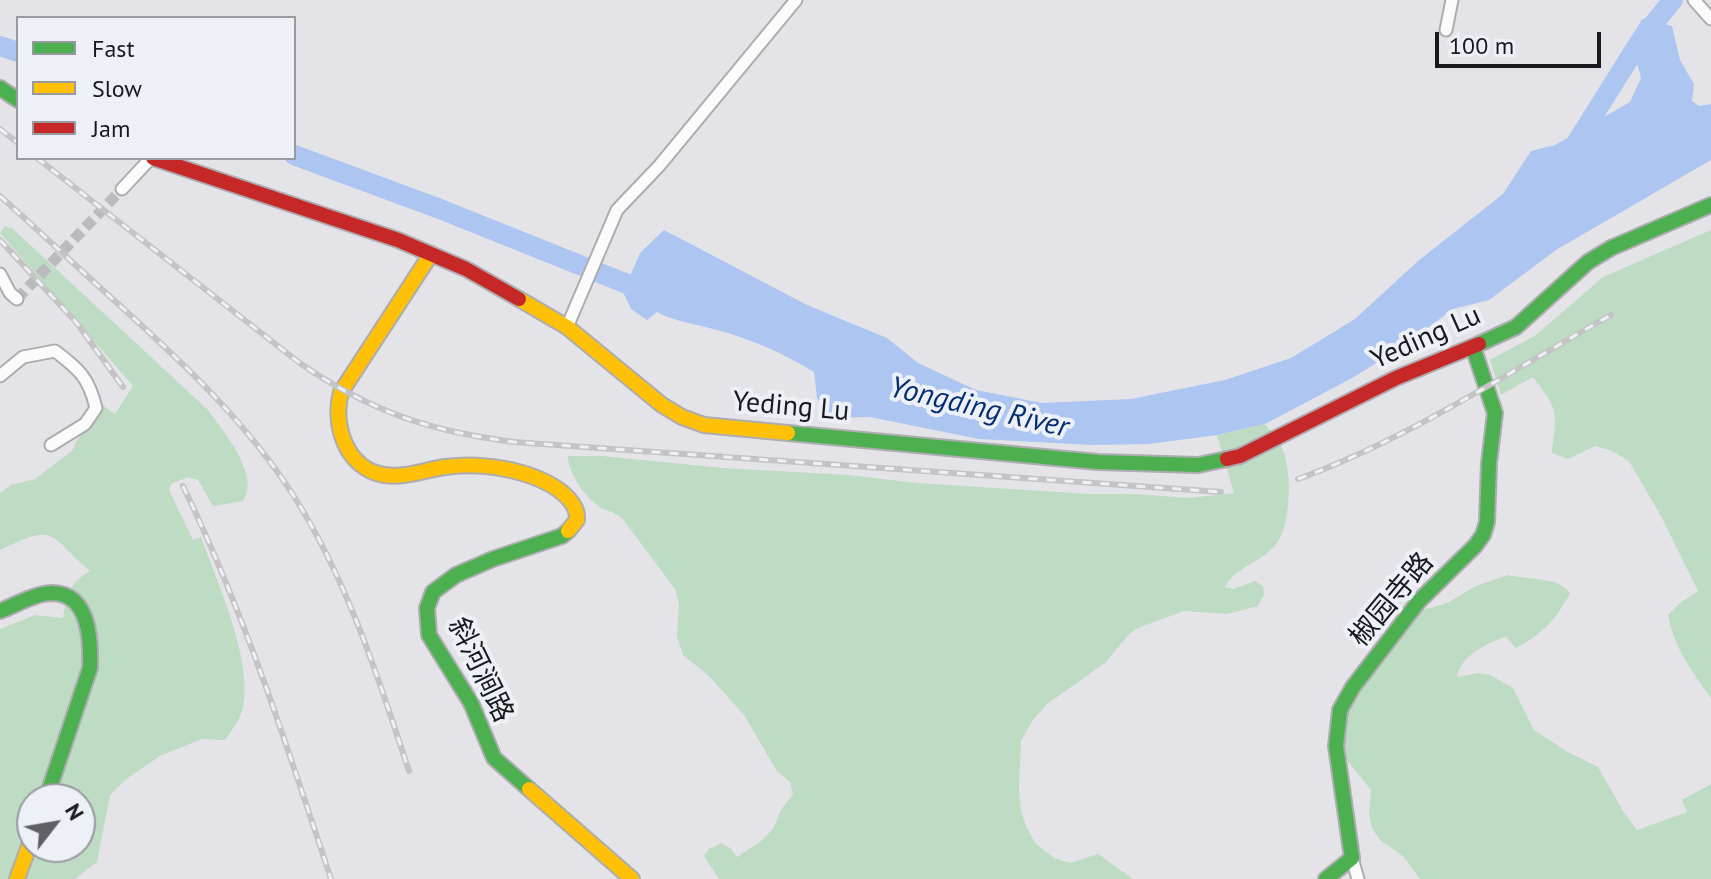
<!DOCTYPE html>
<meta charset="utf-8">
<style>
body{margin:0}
#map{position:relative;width:1711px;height:879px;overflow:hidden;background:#e3e3e8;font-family:"PT Sans",sans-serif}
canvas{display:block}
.legend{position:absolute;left:16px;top:16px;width:280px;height:144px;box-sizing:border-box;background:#eef0f7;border:2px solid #999aa0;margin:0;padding:10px 14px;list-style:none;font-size:24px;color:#191a1d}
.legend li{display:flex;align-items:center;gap:16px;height:40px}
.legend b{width:40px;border:2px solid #999aa0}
.north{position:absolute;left:16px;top:783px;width:80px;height:80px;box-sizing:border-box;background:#eef0f7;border:2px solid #999aa0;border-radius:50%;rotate:59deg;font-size:22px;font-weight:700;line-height:32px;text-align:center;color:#191a1d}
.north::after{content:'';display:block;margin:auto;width:28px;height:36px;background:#606064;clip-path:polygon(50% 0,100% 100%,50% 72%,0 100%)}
.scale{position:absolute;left:1435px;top:32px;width:166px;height:36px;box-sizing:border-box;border:4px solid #191a1d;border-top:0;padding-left:10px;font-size:24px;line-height:28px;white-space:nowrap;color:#191a1d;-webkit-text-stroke:6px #eef0f7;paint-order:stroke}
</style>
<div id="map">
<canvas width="1711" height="879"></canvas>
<ul class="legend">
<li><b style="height:10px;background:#4caf50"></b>Fast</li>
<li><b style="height:10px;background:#ffc107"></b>Slow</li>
<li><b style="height:10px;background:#c62828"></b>Jam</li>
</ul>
<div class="north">N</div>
<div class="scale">100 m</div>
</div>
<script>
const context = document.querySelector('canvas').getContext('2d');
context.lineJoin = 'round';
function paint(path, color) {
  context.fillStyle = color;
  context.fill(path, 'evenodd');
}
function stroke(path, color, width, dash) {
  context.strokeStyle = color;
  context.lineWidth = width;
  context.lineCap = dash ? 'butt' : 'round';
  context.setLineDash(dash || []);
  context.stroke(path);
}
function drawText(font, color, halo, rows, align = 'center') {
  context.font = font + ' "PT Sans","Noto Sans SC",sans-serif';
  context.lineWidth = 8;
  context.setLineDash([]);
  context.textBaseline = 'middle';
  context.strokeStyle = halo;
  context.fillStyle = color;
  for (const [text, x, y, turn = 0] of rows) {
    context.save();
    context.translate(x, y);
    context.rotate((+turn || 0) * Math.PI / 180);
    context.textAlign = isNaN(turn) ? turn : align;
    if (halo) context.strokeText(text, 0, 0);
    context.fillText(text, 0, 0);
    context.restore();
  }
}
paint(new Path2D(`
 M5,226l8,3 194,180c16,21 54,67 36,92l-30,5 -15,-26 -10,-3 -17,7 -2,6 24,50 8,-3c16,45 52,123 42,170 -3,13 -11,23 -18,33l-23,-1 -42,17 -35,24 -15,15 -13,67 -22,17h-75v-250l35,-14 28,3c5,-25 4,-33 27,-47 -43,-36 -32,-49 -90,-21v-57l11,-8 24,-6 38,-29c4,-17 22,-25 29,-45l13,9 18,-28 -133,-153zM32,799h48v48h-48z
 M1711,230v468c-19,-27 -37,-50 -43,-83l12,-12 18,-12 -36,-73 -33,-57 -17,-10 -17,-5 -27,13 -16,-6c5,-43 7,-42 -19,-76l-32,18 -11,-35 46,-25 67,-58z
 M1265,424c6,8 14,17 18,26 9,22 8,74 -6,93 -13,19 -43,24 -52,44l8,2 22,-8 8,5 1,9 -6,11 -31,8 -43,-3 -46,17 -9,6 -24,29 -58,41 -15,17 -11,20 -2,47 2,23 5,15 10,18 18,14 16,5 28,-9 35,25h-414l-15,-23 5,-7 12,-6 9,5 7,9 23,-15 13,-13 8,-19 12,-16 -3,-12 -13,-11 -33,-56 -35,-39 -26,-21 -6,-19 2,-32 -4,-15 -53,-71c-7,-5 -11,-6 -18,-9 -15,-5 -37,-37 -36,-53h34l121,12 125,7 69,8 172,11h46l53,4 46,-5 -17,-58z
 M1508,575c19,5 50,1 62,18 -16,29 -25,39 -54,55l-10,-11c-19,6 -45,18 -49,40l22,-4 11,2 23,13 21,42 34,22 30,15 25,44 14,19 50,-18 -5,-12 29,-16v95h-291l-17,-23 -23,-16 -8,-12 -3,-13 2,-25 -28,-35 5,-49 33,-47 39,-48 27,-8 29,-17z`), '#bedcc4');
paint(new Path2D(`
 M1642,19l30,7 8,34 14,24 -2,17 7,5 12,-2v56l-155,90 -67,50 -36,9 -45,34 -54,34 -89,47 -48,11 -68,9 -57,1 -113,-6 -109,-22 -40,1 -13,-20 -3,-26c-31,-19 -63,-33 -97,-42 -21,-6 -41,-8 -60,-18l-10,8 -16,-11 -8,-17 17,-39 24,-23 143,75 80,33 31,25 58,27 66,13 89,-4 94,-19 66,-22 64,-39 63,-58 85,-67 28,-43 24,-6 75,-43 11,-24 -10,-38z`), '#acc6f1');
stroke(new Path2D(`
 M0,46l18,6
 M1573,148l69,-110 31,-38
 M294,155l146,54 212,85`), '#acc6f1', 20);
stroke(new Path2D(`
 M17,299l105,-110`), '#bbbbbf', 11, [11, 5.5]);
const street = new Path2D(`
 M1694,0l17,19
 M1446,30l6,-30
 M122,189l29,-31
 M0,274l10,19 7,6
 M567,327l50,-117 42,-44 137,-166
 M0,376l23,-19 32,-6c24,18 34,27 41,57l-11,16 -34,21
 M1352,858l6,21`);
const fast = new Path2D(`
 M0,88l18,12
 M1479,344l37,-17 72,-65 23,-14 100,-43
 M788,433l310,29 100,3 29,-6
 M0,611c16,-6 35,-18 53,-18 37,1 38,48 37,75l-44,131
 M529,789l-35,-31 -23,-55 -42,-68 -2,-27 6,-16 23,-17 37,-16 69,-23 6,-5
 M1326,879l26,-21 -16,-112 4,-36 13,-23 66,-86 56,-55 8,-11 4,-13 2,-59 6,-50 -22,-66`);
const slow = new Path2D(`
 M431,254l-90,138c-9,32 5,77 43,83 21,3 41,-5 61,-8 35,-5 84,2 114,23 10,8 19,17 18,30l-9,11
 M519,299l48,28 95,78 20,12 22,8 84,8
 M529,789l103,90
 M17,879l15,-41`);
const jam = new Path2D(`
 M153,158l245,82 68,29 53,30
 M1227,459l13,-3 156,-78 83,-34`);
stroke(street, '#adadb0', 15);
stroke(fast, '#adadb0', 18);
stroke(slow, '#adadb0', 18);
stroke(jam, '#adadb0', 18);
stroke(street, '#fbfbfc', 11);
stroke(fast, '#4caf50', 14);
stroke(slow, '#ffc107', 14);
stroke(jam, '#c62828', 14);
const rail = new Path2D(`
 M0,129l18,14
 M37,158l264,206c71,48 128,67 213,78l707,50
 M0,196c39,35 77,71 116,106 66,60 131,120 179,196 53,84 83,179 114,273
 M0,240l76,82 47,65
 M1298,479c110,-40 211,-107 313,-164
 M183,486c61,126 104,260 148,393`);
stroke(rail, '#c4c4c5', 6);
stroke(rail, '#eef0f7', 3, [9]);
drawText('28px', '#191a1d', '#eef0f7', [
 ["Yeding Lu",1426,338,-24],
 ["Yeding Lu",791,407,5],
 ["椒园寺路",1392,600,-50],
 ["斜河涧路",480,670,64]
]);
drawText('italic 30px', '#032e71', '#eef0f7', [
 ["Yongding River",979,408,13]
]);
</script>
